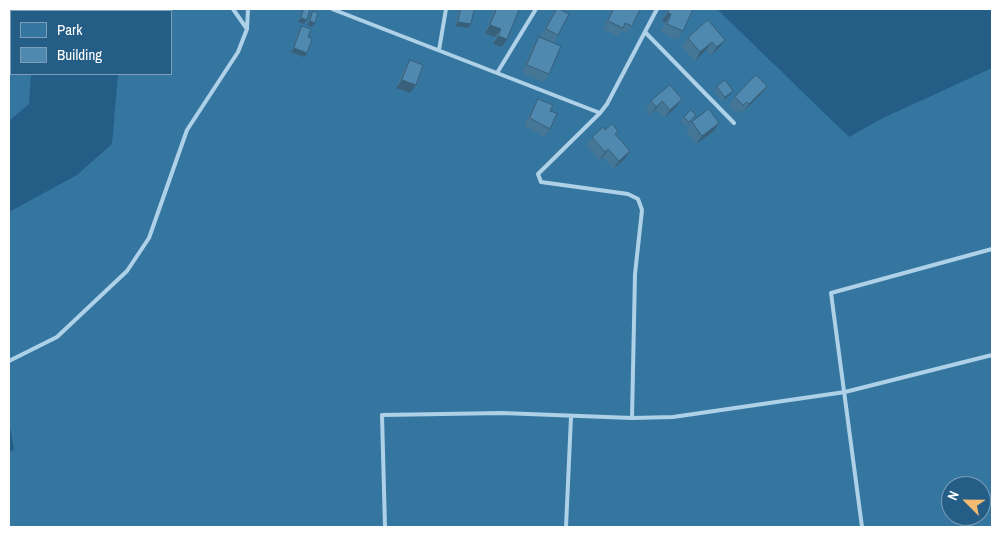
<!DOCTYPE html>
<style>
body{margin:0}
#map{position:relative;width:1001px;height:536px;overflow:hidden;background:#245d85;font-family:"Archivo Narrow",sans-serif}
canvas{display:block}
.frame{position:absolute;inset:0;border:10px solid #fff;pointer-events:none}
.legend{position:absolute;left:10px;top:10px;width:162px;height:65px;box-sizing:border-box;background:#245d85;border:1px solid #7c9eb6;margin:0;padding:6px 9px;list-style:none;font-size:15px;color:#fff}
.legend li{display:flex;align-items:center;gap:10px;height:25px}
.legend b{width:25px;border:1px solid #7c9eb6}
.north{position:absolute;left:941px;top:476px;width:50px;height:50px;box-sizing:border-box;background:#245d85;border:1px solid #7c9eb6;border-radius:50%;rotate:293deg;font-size:14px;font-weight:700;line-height:20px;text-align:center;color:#fff}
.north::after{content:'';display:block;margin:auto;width:18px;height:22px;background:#f3ba71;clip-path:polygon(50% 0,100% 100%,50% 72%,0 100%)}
</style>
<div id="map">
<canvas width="1001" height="536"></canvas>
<div class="frame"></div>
<ul class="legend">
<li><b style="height:14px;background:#3576a1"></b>Park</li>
<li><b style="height:14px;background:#5089af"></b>Building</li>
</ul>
<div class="north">N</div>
</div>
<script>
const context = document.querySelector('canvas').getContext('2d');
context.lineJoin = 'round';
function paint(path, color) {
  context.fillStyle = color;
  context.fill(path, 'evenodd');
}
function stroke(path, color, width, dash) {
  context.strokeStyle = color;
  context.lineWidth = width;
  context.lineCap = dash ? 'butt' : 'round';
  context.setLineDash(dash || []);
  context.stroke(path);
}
paint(new Path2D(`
 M9,9h26v2h-24v63h20l-2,30 -20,17z
 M125,9h592l132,128 34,-19 109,-50v459h-983v-74l5,-4 -5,-27v-210l68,-37 35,-31 6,-70h53v-63h-47zM951,486h30v30h-30z`), '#3576a1');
stroke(new Path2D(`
 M16,11v-2
 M9,48l2,-13`), '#a2cee9', 5);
stroke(new Path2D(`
 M233,9l14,20
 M332,9l268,104 -62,61 3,8 87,12 10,5 4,11 -7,64 -3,144
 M645,32l89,91
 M439,50l7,-41
 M497,73l39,-64
 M600,113l7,-9 50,-95
 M9,361l48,-24 70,-66 22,-33 38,-108 51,-78 9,-23 1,-20
 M385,527l-3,-112 120,-2 130,5 41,-1 172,-25 147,-37
 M566,527l5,-110
 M862,527l-31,-234 161,-44`), '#aed1e8', 4);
paint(new Path2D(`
 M304,9h5l-2,11 -3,4 -6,-2 4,-10z
 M459,9h15l-6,19 -13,-2z
 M494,9h22l-9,30 -5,8 -9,-3 2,-7 -10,-4z
 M556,9l2,26 -5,8 -4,31 -6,8 -21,-9 11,-28 6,-8h1l11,-21z
 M612,9h28l-8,17 -6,8 -6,-3 -3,5 -14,-7z
 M668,9h25l-10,22 -6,9 -16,-8 4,-9 -3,-2z
 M313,11l-1,16 -5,-2 3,-10z
 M708,20l11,28 -8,7 -5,-5 -11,11 -13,-15 6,-8z
 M302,26l6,11 -4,20 -13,-5 8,-22z
 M410,60v33l-14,-5 8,-19z
 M767,86l-6,8 -18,18 -2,-2 -3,4 -9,-9 6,-8z
 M717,87l13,8 -8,6 -8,-10z
 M538,99l12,12v18l-6,8 -20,-11 9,-19z
 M682,99l-6,8 -12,11 -8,-9 -6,6 -4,-5 5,-9z
 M696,115l-3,5 -7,7 -5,-6 3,-4z
 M692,122l27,1 -5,8 -18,13 -10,-14z
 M605,130l13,1 -2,4 8,25 -11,9 -10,-12 -4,3 -13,-15 6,-8z`), '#457696');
paint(new Path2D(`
 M668,13l3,1 -6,9 -3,-2z
 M301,18l6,2 -3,4 -6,-2z
 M310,21l5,2 -3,4 -5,-2z
 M458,22l13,2 -3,4 -13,-2z
 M490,25l11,4 -6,8 -10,-4z
 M498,36l9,3 -5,8 -9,-3z
 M725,40l-6,8 -8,7 6,-8z
 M712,42l-6,8 -11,11 5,-9z
 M294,48l13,5 -3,4 -13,-5z
 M402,80l14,5 -6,8 -14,-5z
 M767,86l-6,8 -18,18 6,-8z
 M733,91l-3,4 -8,6 3,-4z
 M682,99l-6,8 -12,11 6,-8z
 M662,101l-6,8 -6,6 6,-8z
 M719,123l-5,8 -18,13 6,-8z
 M608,149l-5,8 -4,3 6,-8z
 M630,151l-6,9 -11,9 6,-8z`), '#38607a');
const building = new Path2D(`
 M304,9h6l-3,11 -6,-2z
 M461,9h13l-3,15 -13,-2z
 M497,9h19l3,1 -12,29 -9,-3 3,-7 -11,-4z
 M557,9h2l10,5 -11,21 -12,-6z
 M614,9h26l-8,17 -7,-3 -2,5 -15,-7z
 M670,9h23l-10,22 -16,-7 4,-10 -3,-1z
 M313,11l5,2 -3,10 -5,-2z
 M708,20l17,20 -8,7 -5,-5 -12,10 -12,-14z
 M302,26l9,3 -3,8 4,2 -5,14 -13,-5z
 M539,37l22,9 -12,28 -22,-9z
 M410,60l13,5 -7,20 -14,-5z
 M756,75l11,11 -18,18 -2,-2 -4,3 -8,-8z
 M725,80l8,11 -8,6 -8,-10z
 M670,85l12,14 -12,11 -8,-9 -6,6 -5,-6z
 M538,99l15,6 -3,6 7,2 -7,16 -20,-11z
 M709,109l10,14 -17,13 -10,-14z
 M691,110l5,5 -7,7 -5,-5z
 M612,124l6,7 -3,3 15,17 -11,10 -11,-12 -3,3 -13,-15 11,-10 2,3z`);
paint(building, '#5089af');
stroke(building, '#38607a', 1);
</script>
